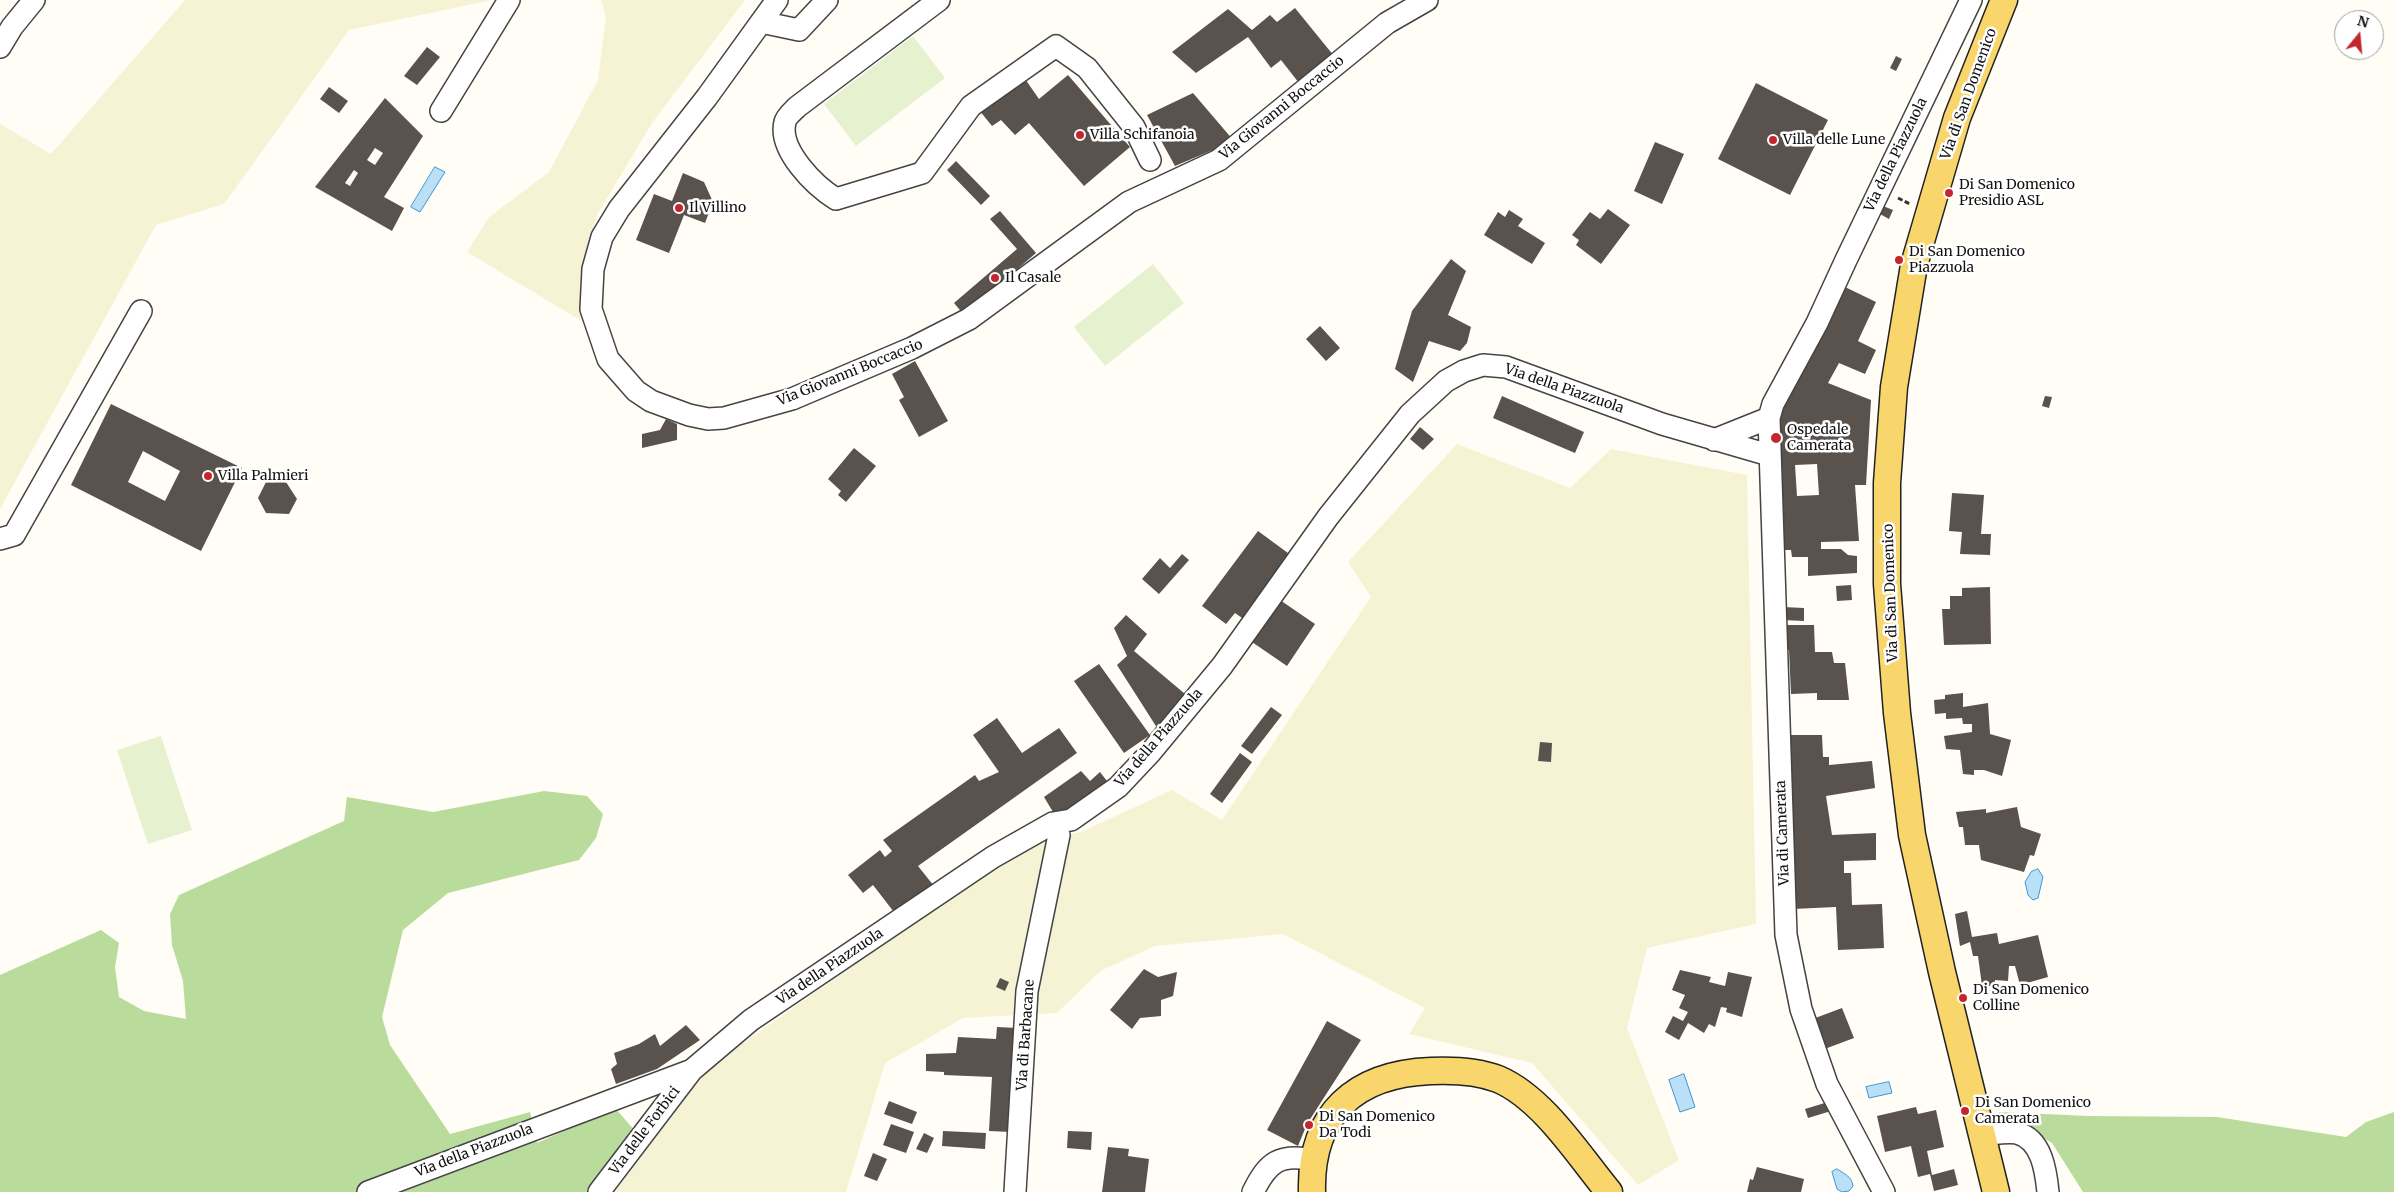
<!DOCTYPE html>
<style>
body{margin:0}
#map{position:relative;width:2394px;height:1192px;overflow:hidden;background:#fffdf5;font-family:Merriweather,serif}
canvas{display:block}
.north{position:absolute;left:2334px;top:10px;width:50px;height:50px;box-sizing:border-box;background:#fff;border:1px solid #a0a0a0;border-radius:50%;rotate:17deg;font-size:14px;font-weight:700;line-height:20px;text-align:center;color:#111}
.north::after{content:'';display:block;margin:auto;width:18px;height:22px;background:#c4262e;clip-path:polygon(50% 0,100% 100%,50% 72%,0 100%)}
</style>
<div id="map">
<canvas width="2394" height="1192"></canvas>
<div class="north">N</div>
</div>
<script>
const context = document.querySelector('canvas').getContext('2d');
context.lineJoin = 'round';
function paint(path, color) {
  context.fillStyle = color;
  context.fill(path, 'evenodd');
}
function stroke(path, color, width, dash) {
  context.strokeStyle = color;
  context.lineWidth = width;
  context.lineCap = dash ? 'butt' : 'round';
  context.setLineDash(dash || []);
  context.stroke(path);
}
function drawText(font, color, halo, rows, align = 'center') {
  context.font = font + ' Merriweather,serif';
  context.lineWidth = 5;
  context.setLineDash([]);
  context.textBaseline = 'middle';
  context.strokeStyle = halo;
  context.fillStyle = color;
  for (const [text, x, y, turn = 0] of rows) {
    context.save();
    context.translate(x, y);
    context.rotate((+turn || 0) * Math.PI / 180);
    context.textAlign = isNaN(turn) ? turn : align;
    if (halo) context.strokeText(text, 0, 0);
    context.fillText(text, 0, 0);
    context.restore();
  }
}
paint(new Path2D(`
 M185,0h307l-143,30 -125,174 -68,21 -156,284v-385l51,30z
 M601,0h144l-93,123 -55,92 -16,60 2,47 -116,-70 22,-35 60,-45 49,-92 8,-63z
 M1457,444l113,44 41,-39 136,26 9,449 -109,24 -20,80 52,132 -41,25 -106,-122 -123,-29 16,-26 -142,-74 -128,12 -55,25 -43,42 -94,5 -78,45 -39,129h-239l37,-51 72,-79 313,-220 52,-10 91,-42 50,30 149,-223 -23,-35z`), '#f6f3d4');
paint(new Path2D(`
 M544,791l43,5 16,18 -7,24 -17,22 -131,33 -45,37 -21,87 8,28 60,89 80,-22 7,31 78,-35 29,33 -46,51h-598v-217l101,-45 18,13 -4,24 4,30 25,14 42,8 -3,-38 -11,-36 -2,-31 9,-19 165,-74 3,-24 86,15z
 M1998,1112l91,4 128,1 129,20 20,-15 28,-10v80h-311l-31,-49z`), '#b9dc9c');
paint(new Path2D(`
 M913,36l32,42 -89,68 -32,-42z
 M1153,264l31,39 -79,63 -31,-39z
 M161,736l31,94 -44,14 -31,-94z`), '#e6f2cf');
const water = new Path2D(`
 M435,167l10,5 -25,40 -9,-5z
 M2038,869l5,8 -5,21 -5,2 -5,-5 -3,-13 6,-10z
 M1684,1074l11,33 -15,5 -11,-32z
 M1889,1082l3,11 -23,5 -3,-11z
 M1837,1169c8,5 15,8 16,17l-4,5 -7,1 -5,-3 -5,-17z`);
paint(water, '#b9e0f7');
stroke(water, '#3f96cf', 1);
paint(new Path2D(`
 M1295,8l39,48 -35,27 -18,-23 -10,8 -23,-31 -52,36 -24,-21 56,-43 24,21 18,-15 7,7z
 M427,47l13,10 -23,28 -13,-9z
 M1896,56l6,3 -6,12 -6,-3z
 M1068,75l62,72 -46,39 -55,-63 -14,12 -14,-15 -9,6 -13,-16 44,-34 16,23z
 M1756,83l72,37 -38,75 -72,-36z
 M329,87l19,14 -9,12 -19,-14z
 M1193,93l41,48 -59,25 -28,-51z
 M385,98l38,38 -39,61 20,11 -12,23 -77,-44zM375,148l8,5 -8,12 -8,-5zM354,170l4,3 -8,13 -5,-3z
 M1655,142l29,12 -22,50 -28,-13z
 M956,161l34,35 -9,9 -34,-35z
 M683,173l21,9 9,20 -8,21 -21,-8 -15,38 -33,-13 18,-46 18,7z
 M1883,206l10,4 -4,9 -9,-5z
 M1608,209l22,16 -29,39 -25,-19 3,-5 -7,-5 18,-23 10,7z
 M1509,210l14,9 -5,7 27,17 -13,21 -48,-29 14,-23 7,5z
 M1000,211l36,42 -72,62 -10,-12 63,-54 -27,-30z
 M1451,259l15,12 -18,44 23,12 -4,16 -7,8 -31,-10 -16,41 -18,-13 17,-58z
 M1843,286l33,16 -18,39 18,9 -11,24 -26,-11 -11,20 43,17 -5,85h-11l4,56 -38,1v7h20l7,6 9,1v17l-49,3v-19h-16l-1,-7h-10l-5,-130zM1817,464l2,31 -22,1 -2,-31z
 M1320,326l20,22 -14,13 -20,-22z
 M915,361l33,60 -29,16 -20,-37 5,-3 -12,-23z
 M1502,396l82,36 -9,21 -82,-35z
 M2045,396l7,1 -3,11 -7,-2z
 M111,404l131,64 -41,83 -130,-66zM143,451l37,20 -15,30 -37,-19z
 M666,419l11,5v16l-35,8v-14l18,-4z
 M1420,427l14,12 -11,11 -13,-11z
 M854,448l22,18 -30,36 -8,-7 3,-4 -13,-12z
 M266,482h20l11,17 -8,15 -23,-1 -8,-15z
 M1952,493l32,2 -3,39h10l-1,21 -30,-1 2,-22 -13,-1z
 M1258,531l34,25 -47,64 -10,-7 -9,11 -24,-18z
 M1182,554l7,6 -30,34 -17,-15 18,-21 10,10z
 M1851,585l1,15 -15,1 -1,-15z
 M1990,587l1,57 -47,1 -2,-36h8v-13h12v-8z
 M1277,598l38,26 -28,42 -38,-26z
 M1783,607l21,1v13l-21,-1z
 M1126,615l21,19 -13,17 57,48 -30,35 -44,-69 10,-9 -13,-28z
 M1785,625h29l1,27h17l2,11h11l4,37h-32v-7l-26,1 -2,-44 -3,1z
 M1099,664l51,71 -26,18 -50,-72z
 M1963,693v14l25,-4 2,31 21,6 -9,36 -18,-6h-10v5l-11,-1 -3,-24 -14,-1 -2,-13 28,-4v-8h-9l-1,-6 -16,1v-6l-11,1 -1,-14 11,-1v-4z
 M1271,707l11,8 -30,39 -11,-8z
 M997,718l25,35 37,-25 18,25 -159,113 16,20 -37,30 -24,-31 -10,8 -15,-18 32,-25 5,7 7,-6 -9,-11 92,-65 4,6 20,-9 -26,-37z
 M1788,735h34l1,22h6v8l43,-4 3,27 -49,8 6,39 44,-2v27l-32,1v12h7l1,32 30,-1 2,44 -46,2 -2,-43 -43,2z
 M1540,742l12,1 -1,19 -13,-1z
 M1240,753l12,9 -30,41 -12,-9z
 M1081,771l9,10 10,-9 10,13 -54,32 -12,-20z
 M2017,807l4,20 20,7 -7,22 -4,-1 -6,17 -43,-12 -2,-15h-14l-2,-18h-4l-3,-15 30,-3v4z
 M1967,911l5,26 25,-4 2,11 39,-9 10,42 -28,8 -5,-19h-6l-1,15 -13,-1v6h-13l-4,-30h-5l-3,-14 -10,4 -5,-32z
 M1144,969l14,8 19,-5 -4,24 -12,4v16l-21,2 -8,11 -22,-19z
 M1680,970l31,7 -2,5 16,4 3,-14 24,5 -10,40 -16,-5 1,-4 -6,-1 -6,20 -6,-3 -5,9 -16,-10 -9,17 -14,-8 8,-16 10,5 5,-9 -9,-4 6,-13 -13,-5z
 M1000,978l9,4 -4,9 -9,-4z
 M1842,1008l12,30 -32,12 -12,-30z
 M1327,1021l34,19 -54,84 -9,22 -31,-16z
 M686,1025l14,15 -43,29 -41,15 -5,-15 6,-5 -3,-11 25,-9 16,-10 5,12z
 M997,1027l20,1 -6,104 -22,-1 3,-54 -48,-2v-3l-18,-1v-17l30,-1 2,-16 38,2z
 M889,1101l28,11 -5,12 -28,-10z
 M1828,1102l3,9 -23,7 -3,-9z
 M1916,1107l2,7 18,-4 8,37 -17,4 5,24 22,-6 4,16 -24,6 -4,-17 -12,3 -7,-31 -26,6 -8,-36z
 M891,1124l23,8 -8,21 -23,-8z
 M943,1131l43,2 -1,16 -43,-3z
 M1068,1131l24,1 -1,18 -24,-2z
 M924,1133l10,5 -7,15 -11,-4z
 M1108,1147l21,2 -1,7 21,3 -4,33h-43z
 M873,1153l14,6 -10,22 -13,-5z
 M1757,1167l47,12 -3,13h-54l3,-13 3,1z`), '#5a524d');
const minor = new Path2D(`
 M777,0l-70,97 -88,112 -17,28 -9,32 -2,40 17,50 28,32 15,10 38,14 19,4 16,-1 68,-19 120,-51 57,-29 160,-117 90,-42 168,-137 40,-23
 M939,0l-142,107c-4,4 -11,10 -12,15 -7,28 30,64 51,77l86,-26 49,-67 85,-60 31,22 47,59 16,33
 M761,22l38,8 28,-30
 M0,47l12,-20 22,-27
 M441,111l68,-111
 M1714,440l55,-22
 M0,539l14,-4 127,-224
 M1982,1135c11,-1 25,-4 35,-2 25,6 29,39 31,59
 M368,1192l324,-122 59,-50 242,-163 60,-34 18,-3 47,-33 32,-34 72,-87 106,-149 82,-103 36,-33 18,-10 19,-6 23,2 156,57 107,31
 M599,1192l93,-122
 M1015,1192l12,-201 32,-156 -6,-12
 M1253,1192c15,-30 26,-39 61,-32
 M1884,1192l-57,-108 -26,-75 -15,-74 -17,-517 4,-14 44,-81 29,-63 125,-260`);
const major = new Path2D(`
 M1312,1192c-2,-78 43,-118 119,-121 23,-1 46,0 67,8 45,19 81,77 111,113
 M1996,1192l-54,-220 -30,-137 -15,-122 -10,-129v-101l7,-96 20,-122 43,-147 47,-118`);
stroke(minor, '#444', 24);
stroke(major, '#222', 29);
stroke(new Path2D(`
 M1898,198l12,6`), '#333', 3, [5, 2.5]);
stroke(minor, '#fff', 21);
stroke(major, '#f9d66b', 26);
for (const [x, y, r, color] of [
 [1080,135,5,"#c4262e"],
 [1773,140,5,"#c4262e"],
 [1949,193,5,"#c4262e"],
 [679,208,5,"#c4262e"],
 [1899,260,5,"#c4262e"],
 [995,278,5,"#c4262e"],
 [1776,438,6,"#c4262e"],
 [208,476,5,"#c4262e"],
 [1963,998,5,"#c4262e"],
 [1965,1111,5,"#c4262e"],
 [1309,1125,5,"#c4262e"]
]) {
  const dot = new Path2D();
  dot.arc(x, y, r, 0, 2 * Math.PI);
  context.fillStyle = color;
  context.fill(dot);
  stroke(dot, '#fff', 2);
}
drawText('14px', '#111', '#fff', [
 ["Via di San Domenico",1969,94,-70],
 ["Via Giovanni Boccaccio",1282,108,-39],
 ["Via della Piazzuola",1896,155,-64],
 ["Via Giovanni Boccaccio",850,373,-22],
 ["Via della Piazzuola",1564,389,19],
 ["Via di San Domenico",1891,593,-92],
 ["Via della Piazzuola",1159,738,-49],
 ["Via di Camerata",1783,833,-92],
 ["Via della Piazzuola",830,967,-34],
 ["Via di Barbacane",1026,1035,-86],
 ["Via delle Forbici",645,1131,-53],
 ["Via della Piazzuola",474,1151,-21]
]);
drawText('14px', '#111', '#fff', [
 ["Villa Schifanoia",1090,135],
 ["Villa delle Lune",1783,140],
 ["Di San Domenico",1959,185],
 ["Presidio ASL",1959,201],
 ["Il Villino",689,208],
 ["Di San Domenico",1909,252],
 ["Piazzuola",1909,268],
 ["Il Casale",1005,278],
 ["Ospedale",1787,430],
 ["Camerata",1787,446],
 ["Villa Palmieri",218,476],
 ["Di San Domenico",1973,990],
 ["Colline",1973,1006],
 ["Di San Domenico",1975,1103],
 ["Camerata",1975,1119],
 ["Di San Domenico",1319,1117],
 ["Da Todi",1319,1133]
], 'left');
</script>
